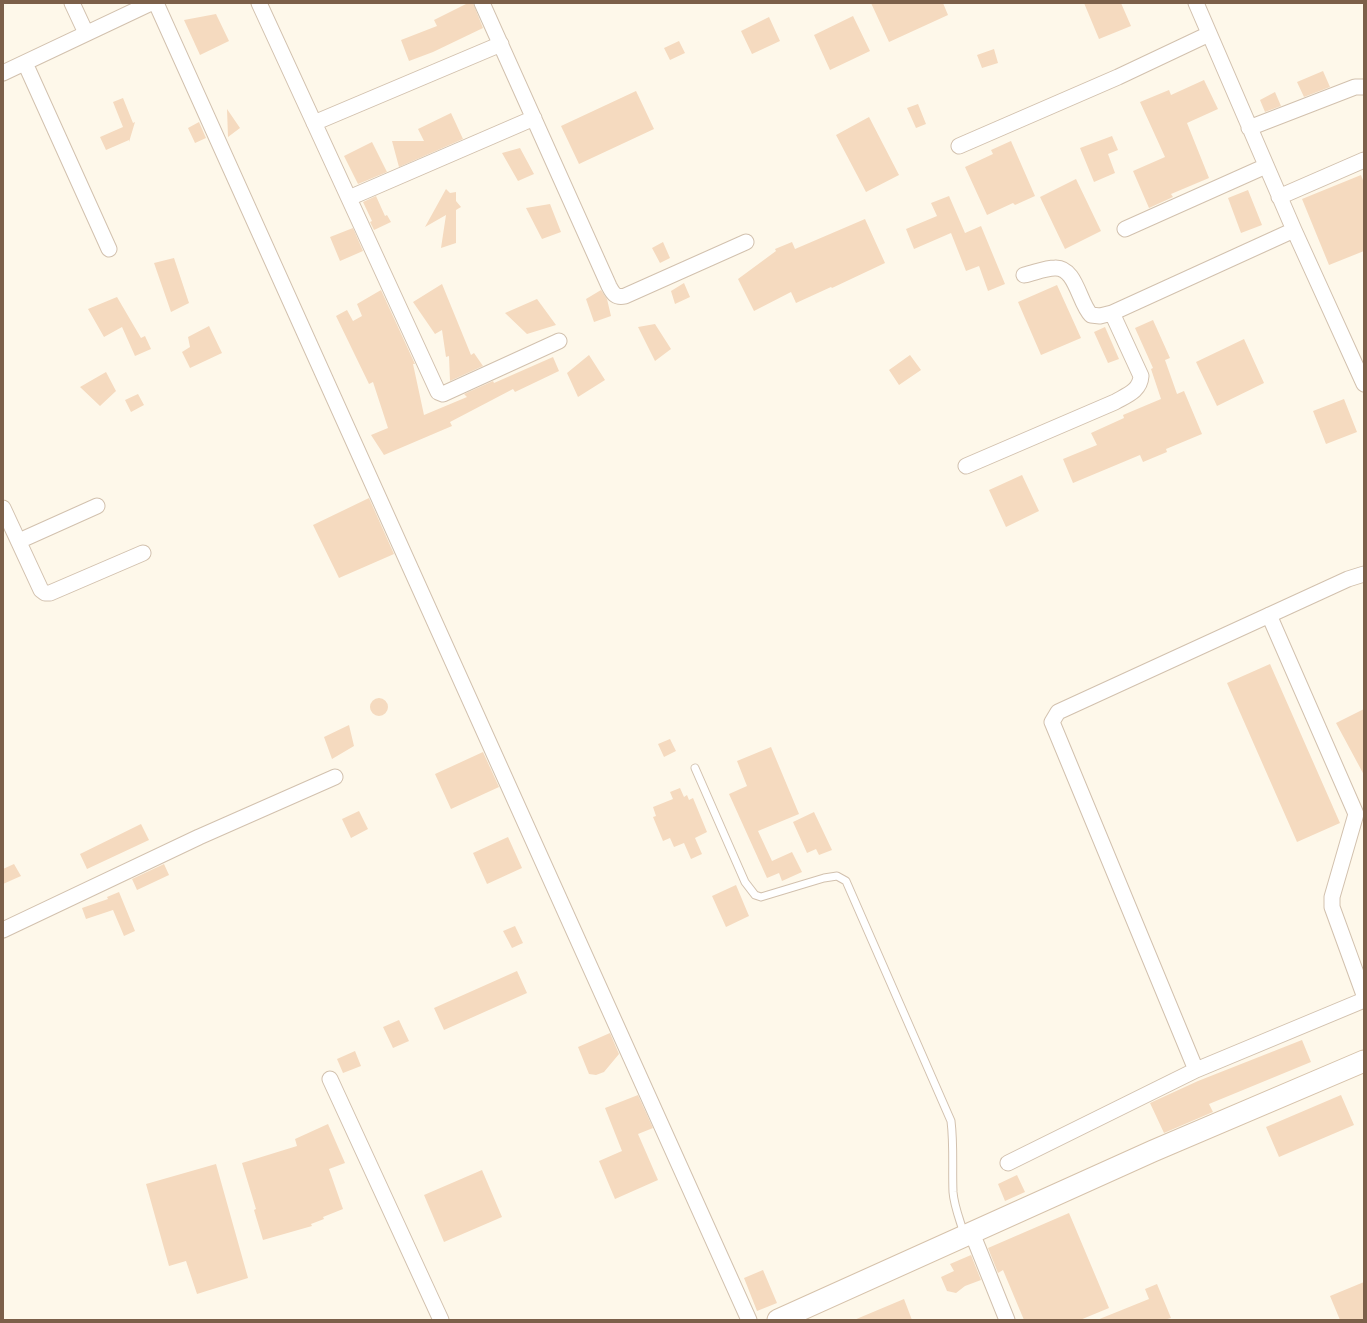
<!DOCTYPE html>
<style>
body{margin:0}
#map{position:relative;width:1367px;height:1323px;overflow:hidden;background:#fef8ea;font-family:"Alegreya Sans",sans-serif}
canvas{display:block}
.frame{position:absolute;inset:0;border:4px solid #7c604a;pointer-events:none}
</style>
<div id="map">
<canvas width="1367" height="1323"></canvas>
<div class="frame"></div>
</div>
<script>
const context = document.querySelector('canvas').getContext('2d');
context.lineJoin = 'round';
function paint(path, color) {
  context.fillStyle = color;
  context.fill(path, 'evenodd');
}
function stroke(path, color, width, dash) {
  context.strokeStyle = color;
  context.lineWidth = width;
  context.lineCap = dash ? 'butt' : 'round';
  context.setLineDash(dash || []);
  context.stroke(path);
}
paint(new Path2D(`
 M468,3h5l10,25 -50,24 -24,9 -8,-21 36,-14 -3,-6z
 M871,3h72l5,12 -59,27z
 M1084,3h37l10,23 -32,13z
 M216,14l13,27 -29,14 -16,-35z
 M853,16l17,35 -40,19 -16,-35z
 M769,17l11,24 -28,13 -11,-23z
 M679,41l6,12 -15,7 -6,-12z
 M994,49l4,14 -16,5 -5,-13z
 M1323,71l7,16 -26,10 -7,-15z
 M1204,80l14,29 -31,14 22,55 -38,16 2,3 -24,11 -16,-37 32,-14 -25,-55 29,-12 2,5z
 M636,91l18,38 -75,35 -18,-38z
 M1275,92l6,14 -16,6 -5,-12z
 M123,98l10,25 2,-1 -6,20v-2l-23,10 -6,-13 23,-10 -10,-25z
 M918,104l8,20 -10,4 -9,-20z
 M227,109l13,19 -12,9z
 M451,113l12,26 -64,28 -7,-26h32l-6,-12z
 M869,117l30,58 -33,17 -30,-57z
 M199,122l7,16 -11,5 -7,-15z
 M1112,136l6,14 -10,4 7,19 -21,9 -14,-34z
 M1011,141l24,55 -20,9 -2,-2 -26,12 -22,-48 28,-13 -2,-4z
 M372,142l15,30 -29,12 -14,-28z
 M520,148l14,26 -16,7 -16,-28z
 M1361,175l3,8v68l-35,14 -27,-66z
 M1076,179l25,52 -36,18 -25,-52z
 M446,189l4,4 6,-1v9l5,6 -5,3v33l-15,5 5,-33 -21,12z
 M1248,190l14,35 -21,8 -13,-35z
 M376,196l9,20 2,-1 4,7 -17,8 -4,-8 2,-1 -9,-19z
 M949,196l16,37 16,-7 24,58 -17,7 -9,-25 -13,5 -15,-38 -37,16 -8,-20 31,-13 -6,-13z
 M550,204l11,28 -19,7 -16,-31z
 M865,219l20,44 -53,25 -1,-1 -35,16 -5,-11 -37,19 -16,-32 38,-28 -1,-2 17,-7 3,7z
 M353,228l10,23 -23,10 -10,-24z
 M663,242l7,16 -10,5 -8,-15z
 M174,258l15,45 -18,9 -17,-49z
 M684,283l6,14 -15,7 -4,-13z
 M442,284l29,71 3,-2 9,13 -33,15 -1,-25 -3,1 -4,-27 -7,4 -22,-32z
 M1057,285l24,53 -40,17 -23,-53z
 M381,290l34,74h-2l11,51 43,-18 -3,-3 29,-13 1,2 59,-26 6,14 -44,21 -2,-3 -63,33 2,4 -68,29 -13,-20 17,-7 -15,-46 -4,2 -33,-68 11,-6 6,11 9,-5 -5,-12z
 M601,290l6,9 4,17 -17,6 -8,-23z
 M117,297l24,41 4,-2 6,13 -16,7 -13,-29 -18,10 -16,-28z
 M537,299l19,26 -29,9 -22,-21z
 M1153,320l17,38 -5,2 12,34 7,-3 18,43 -36,15 1,3 -24,10 -3,-7 -67,28 -10,-24 34,-14 -6,-12 33,-15 -1,-3 38,-16 -10,-30 2,-1 -18,-40z
 M655,324l16,25 -16,12 -17,-34z
 M209,326l13,27 -32,15 -8,-16 8,-5 -2,-10z
 M1105,327l14,32 -11,4 -14,-31z
 M1244,339l20,44 -47,23 -21,-44z
 M589,355l16,25 -27,17 -11,-24z
 M910,355l11,15 -22,15 -10,-15z
 M106,372l10,19 -16,15 -20,-19z
 M138,394l6,11 -13,7 -6,-12z
 M1344,399l13,33 -31,12 -13,-33z
 M1022,475l17,36 -33,16 -17,-37z
 M369,498l25,56 -55,24 -26,-53z
 M1270,664l70,159 -43,19 -70,-159z
 M370 707a9 9 0 1 1 18 0a9 9 0 1 1-18 0Z
 M1364,709v66l-28,-52z
 M349,725l5,21 -22,13 -8,-22z
 M670,739l6,12 -12,6 -6,-13z
 M771,747l28,67 -41,17 14,30 20,-9 10,20 -20,9 -3,-8 -12,5 -38,-84 18,-8 -10,-25z
 M483,752l16,35 -48,22 -16,-35z
 M680,788l4,9 3,-2 2,5 4,-2 14,34 -12,6 7,16 -11,5 -7,-16 -10,4 -4,-9 -7,3 -10,-24 3,-1 -3,-9 20,-8 -3,-7z
 M359,811l9,18 -17,9 -9,-19z
 M814,812l18,38 -13,5 -3,-6 -9,4 -14,-31z
 M141,824l8,16 -62,29 -7,-15z
 M508,837l14,31 -35,16 -14,-31z
 M14,864l7,12 -18,8v-15z
 M164,864l5,11 -32,15 -5,-11z
 M736,885l13,31 -23,11 -14,-31z
 M119,892l16,39 -11,5 -11,-26 -27,9 -4,-11 26,-9 -1,-2z
 M515,926l8,17 -11,5 -9,-17z
 M517,971l10,22 -83,37 -10,-22z
 M399,1020l10,21 -16,7 -10,-21z
 M610,1033l9,21 -15,18 -8,3 -7,-1 -11,-27z
 M1302,1040l9,22 -102,42 4,8 -49,21 -14,-30 48,-22z
 M355,1051l6,15 -18,7 -6,-14z
 M638,1095l15,33 -15,6 20,46 -43,19 -16,-38 23,-10 -17,-43z
 M1341,1095l13,30 -75,32 -13,-30z
 M328,1124l17,39 -16,6 14,40 -20,8 1,2 -13,5 1,2 -49,14 -9,-30 2,-1 -14,-46 55,-17 -2,-7z
 M216,1164l32,114 -51,16 -11,-33 -17,5 -23,-82z
 M482,1170l20,47 -58,25 -20,-47z
 M1017,1175l8,17 -20,9 -7,-17z
 M1069,1213l40,95 -29,12h-56l-21,-50 -5,3 -10,-25z
 M971,1255l10,25 -16,6 -9,7 -9,-2 -6,-14 13,-6 -4,-7z
 M763,1270l14,33 -20,8 -13,-33z
 M1364,1282v38h-24l-10,-24z
 M1157,1284l14,34 -7,2h-67l52,-21 -4,-10z
 M904,1299l8,21h-58z`), '#f5dabf');
const service = new Path2D(`
 M695,768l50,114 10,13 6,2 63,-19 13,-2 9,5 105,240c3,24 1,47 2,71 1,14 7,28 11,42`);
const minor = new Path2D(`
 M72,3l14,30
 M156,3l593,1317
 M259,3l179,389 5,2 116,-53
 M482,3l127,283c4,8 7,12 16,10l121,-54
 M1196,3l98,227 70,154
 M25,63l84,186
 M3,73l148,-70
 M314,123l187,-79
 M1249,128l106,-41h9
 M959,146l159,-69 91,-43
 M1279,197l85,-37
 M349,198l185,-80
 M1125,229l141,-63
 M1024,275c10,-2 21,-7 31,-7 21,-1 24,35 36,47l9,1 12,-3
 M966,466l149,-64c12,-7 25,-11 26,-26l-29,-63 182,-83
 M3,508l38,82 4,3h5l93,-40
 M19,541l78,-35
 M1269,615l87,199 -24,83v10l32,88
 M3,930l196,-93 136,-60
 M1196,1070l-144,-348 6,-10 290,-133 16,-5
 M330,1079l111,241
 M1008,1163l188,-93 168,-70
 M972,1233l35,87`);
const secondary = new Path2D(`
 M778,1320l375,-169 211,-90`);
stroke(service, '#d2c1ae', 9);
stroke(minor, '#d2c1ae', 17);
stroke(secondary, '#d6c2ab', 23);
stroke(service, '#fff', 7);
stroke(minor, '#fff', 15);
stroke(secondary, '#fff', 21);
</script>
